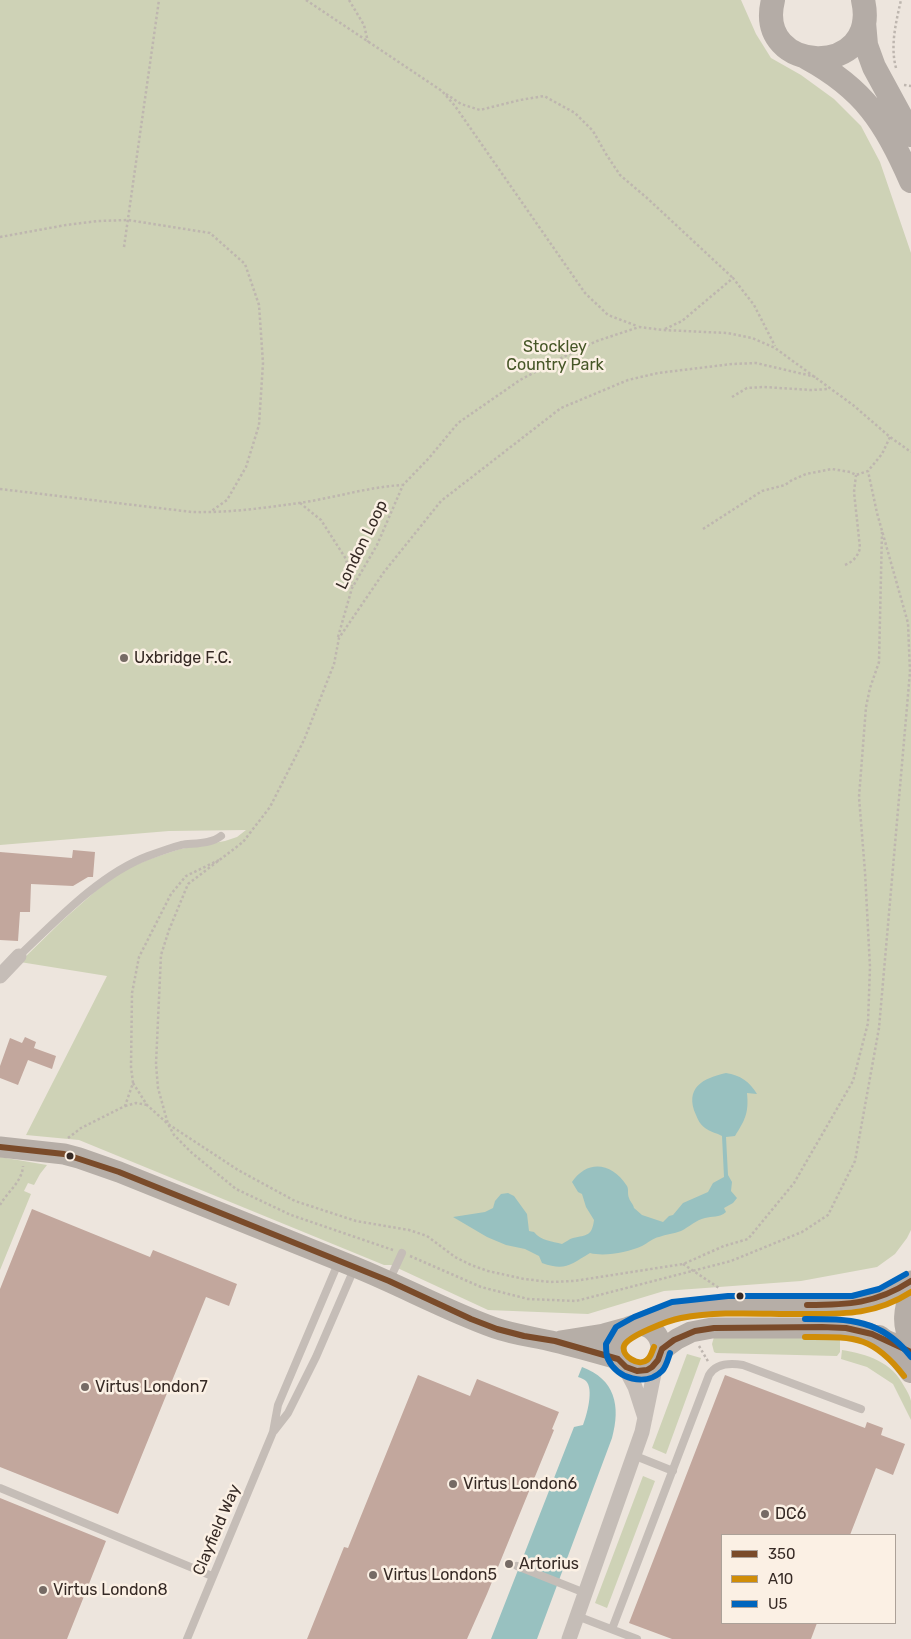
<!DOCTYPE html>
<style>
body{margin:0}
#map{position:relative;width:911px;height:1639px;overflow:hidden;background:#ede5dd;font-family:Rubik,sans-serif}
canvas{display:block}
.legend{position:absolute;left:721px;top:1534px;width:175px;height:90px;box-sizing:border-box;background:#fbf0e4;border:1px solid #aca198;margin:0;padding:6px 9px;list-style:none;font-size:15px;color:#362a25}
.legend li{display:flex;align-items:center;gap:10px;height:25px}
.legend b{width:25px;border:1px solid #aca198}
</style>
<div id="map">
<canvas width="911" height="1639"></canvas>
<ul class="legend">
<li><b style="height:6px;background:#7a4b2a"></b>350</li>
<li><b style="height:6px;background:#d08d07"></b>A10</li>
<li><b style="height:6px;background:#0065bd"></b>U5</li>
</ul>
</div>
<script>
const context = document.querySelector('canvas').getContext('2d');
context.lineJoin = 'round';
function paint(path, color) {
  context.fillStyle = color;
  context.fill(path, 'evenodd');
}
function stroke(path, color, width, dash) {
  context.strokeStyle = color;
  context.lineWidth = width;
  context.lineCap = dash ? 'butt' : 'round';
  context.setLineDash(dash || []);
  context.stroke(path);
}
function drawText(font, color, halo, rows, align = 'center') {
  context.font = font + ' Rubik,sans-serif';
  context.lineWidth = 5;
  context.setLineDash([]);
  context.textBaseline = 'middle';
  context.strokeStyle = halo;
  context.fillStyle = color;
  for (const [text, x, y, turn = 0] of rows) {
    context.save();
    context.translate(x, y);
    context.rotate((+turn || 0) * Math.PI / 180);
    context.textAlign = isNaN(turn) ? turn : align;
    if (halo) context.strokeText(text, 0, 0);
    context.fillText(text, 0, 0);
    context.restore();
  }
}
paint(new Path2D(`
 M0,0h741l15,34 15,24 30,17 33,24 27,27 19,36 31,91v977l-4,8 -12,16 -18,13 -76,14 -137,10 -76,23 -100,-4 -97,-45h-7l-305,-125 -53,-5 81,-159 -87,-14 44,-43 52,-46 34,-14 30,-10 45,-8 12,-4 9,-7 -77,1 -169,14z
 M0,1157l47,8 -7,9 -6,11 -6,-2 -4,8 7,3 -31,76z
 M714,1337h123l3,3v12l-3,4 -121,-3 -2,-1 -2,-8z
 M842,1350c25,4 50,12 62,36 3,5 6,10 7,15 0,6 0,13 0,19l-18,-36 -26,-17 -26,-8z
 M687,1354l14,4 -35,96 -14,-6z
 M643,1476l12,5 -48,127 -12,-5z`), '#ced2b6');
paint(new Path2D(`
 M726,1073c14,2 24,9 31,21l-10,-1c2,20 -2,27 -12,43l-9,1 2,38 4,7 -1,9 6,7 -4,5 -9,5 2,4c-7,6 -14,4 -21,6 -9,2 -16,9 -24,13 -7,3 -15,3 -22,6 -6,1 -11,6 -17,9 -14,6 -37,11 -52,7 -20,12 -25,18 -48,10l-3,-7 -14,-7 -19,-4 -19,-8 -34,-20 32,-5 8,-4 2,-7 6,-7 7,-1 6,3 13,18 2,17 5,1c7,9 18,9 28,12 4,-2 7,-5 11,-6 14,-3 19,-2 21,-18l-8,-13 -4,-13 -4,-2 -6,-10c16,-23 40,-19 55,4 2,4 0,7 2,12 1,4 4,5 5,10l8,7 21,7 6,-6 4,-1 10,-12 25,-11 5,-9 11,-6 -2,-41c-5,-3 -12,-4 -17,-8 -5,-4 -7,-8 -9,-13 -12,-27 7,-37 30,-42z
 M582,1367c33,12 39,39 30,71l-75,201h-46l83,-212 9,-2c4,-10 11,-36 3,-44 -2,-2 -5,-3 -8,-4z`), '#98c1c0');
paint(new Path2D(`
 M73,850l22,2 -2,25h-5l-15,9 -42,-2 -1,28h-10l-2,29 -18,-1v-88l72,6z
 M25,1037l11,5 -2,6 22,8 -4,13 -24,-9 -10,25 -18,-7v-12l10,-28 12,5z
 M32,1209l118,48 3,-7 84,34 -8,22 -23,-9 -88,217 -118,-47v-178z
 M418,1375l52,21 7,-17 82,33 -7,17 2,1 -67,164 -20,45h-160l37,-92 4,1z
 M725,1375l140,53 2,-6 16,6 -2,7 24,9 -12,31 -17,-7 -26,67h-128v88h95l-6,16h-139l-43,-16z
 M0,1498l106,43 -39,98h-67z`), '#c2a79d');
stroke(new Path2D(`
 M306,0l136,91 13,15 130,187 23,22 29,11
 M349,0l15,25 4,17
 M896,68c-6,-22 0,-46 5,-68
 M904,85l7,1
 M446,94l15,10 19,6 40,-10 24,-4 31,17 18,18 13,23 14,21 27,23 86,80
 M0,237l66,-12 32,-4 30,-1 82,13 35,31 14,41 4,58 -4,62 -13,42 -19,33 -17,12
 M124,247l35,-247
 M665,329l17,-8 51,-43 21,27 21,41
 M732,397l15,-9 17,-1 47,3 18,-1
 M0,489l192,23c35,1 72,-4 107,-9 35,-5 69,-16 103,-18
 M300,503l21,17 25,39 6,27
 M703,529l59,-38 23,-6 7,-5 14,-6 26,-5 18,3 6,3 12,-4 14,-17 8,-17
 M845,565c8,-3 13,-9 15,-17l-6,-56 2,-17
 M338,637l14,-49 25,-43 26,-60 26,-27 29,-35 62,-43 47,-25 30,-14 42,-14 24,3 64,3 25,5 23,10 78,57 37,32 21,15
 M133,1083l14,22 21,19 70,46 57,31 61,20 53,9 18,6 28,21 16,8 17,6 36,8 26,3 24,-1 109,-17 41,-18 24,-7 46,-56 59,-102 15,-58 2,-56 -5,-95 -6,-75 7,-90 4,-19 9,-26 3,-130
 M125,1106l11,-3 11,2
 M68,1138l13,-10 44,-22 8,-23 -2,-16 1,-74 7,-36 32,-63 15,-18 33,-16
 M0,1205c8,-14 22,-23 23,-39
 M393,1250l-102,-35 -55,-26 -44,-36 -18,-18 -6,-11 -10,-36 -2,-24 5,-109 8,-25 19,-46 55,-42 27,-35 34,-67 30,-76 5,-26 45,-66 57,-71 120,-93 67,-28 30,-7 74,-9 24,-1 60,14
 M410,1256l71,31 47,12 48,2 155,-40 71,-29 26,-17 27,-54 24,-133 31,-356 -2,-49 -31,-110 -9,-42
 M683,1264l36,24
 M699,1346l10,17`), '#beb6af', 2.5, [2.5, 2.5]);
stroke(new Path2D(`
 M19,956c37,-35 81,-82 129,-100 11,-4 22,-8 33,-11 13,-2 30,-1 40,-9
 M389,1281l13,-28
 M274,1431l14,-18 28,-56 38,-88
 M633,1455l40,16
 M0,1488l212,88
 M517,1566l68,27
 M577,1616l60,23
 M612,1629l97,-254c7,-12 22,-12 34,-10l118,44
 M187,1639l86,-207 5,-27 61,-144`), '#c5bdb7', 8);
stroke(new Path2D(`
 M0,976l19,-20
 M624,1366l11,21 10,31
 M569,1639l73,-207 14,-68`), '#c5bdb7', 15);
stroke(new Path2D(`
 M0,1147l64,7 15,4 40,14 236,95c47,19 92,44 140,61 20,7 40,9 60,14 21,5 42,11 63,17
 M911,1290c-7,19 -10,35 0,53
 M615 1348a23 23 0 1 1 46 0a23 23 0 1 1-46 0Z
 M637,1325c50,-27 117,-19 172,-20 40,0 69,0 102,-24
 M560,1341l44,-7 22,-6
 M662,1350l15,-11 14,-7 21,-4h130l26,5 27,11`), '#b6aea7', 21);
stroke(new Path2D(`
 M773,0c-19,76 108,79 90,0
 M864,22l2,23 8,22 37,68
 M807,58c57,31 79,65 104,123
 M879,1337l17,14 15,20`), '#b4aca6', 24);
stroke(new Path2D(`
 M0,1147l64,7 55,18 270,109 82,38 26,10 27,7 31,5 63,18 8,8 11,4 10,-1 5,-3 6,-7 4,-11 12,-9 21,-9 19,-3 108,-1 24,1 26,6 39,18
 M807,1305c40,0 69,-1 104,-24`), '#7a4b2a', 6);
stroke(new Path2D(`
 M805,1337c49,0 67,-2 99,39
 M654,1347c-2,4 -3,10 -7,13 -8,7 -26,-4 -23,-14 3,-10 46,-26 57,-28 38,-7 78,-4 117,-4 43,0 76,2 113,-22`), '#d08d07', 6);
stroke(new Path2D(`
 M805,1319c44,0 77,0 106,38
 M670,1353c-2,6 -4,14 -8,18 -16,16 -45,8 -54,-12 -2,-4 -2,-10 -2,-15l10,-17 18,-10 38,-15 56,-6h124l27,-7 27,-15`), '#0065bd', 6);
for (const [x, y, r, color] of [
 [124,658,5,"#766b65"],
 [70,1156,4.5,"#362a25"],
 [740,1296,4.5,"#362a25"],
 [85,1387,5,"#766b65"],
 [453,1484,5,"#766b65"],
 [765,1514,5,"#766b65"],
 [509,1564,5,"#766b65"],
 [373,1575,5,"#766b65"],
 [43,1590,5,"#766b65"]
]) {
  const dot = new Path2D();
  dot.arc(x, y, r, 0, 2 * Math.PI);
  context.fillStyle = color;
  context.fill(dot);
  stroke(dot, '#fbf0e4', 2);
}
drawText('16px', '#465627', '#fbf0e4', [
 ["Stockley",555,347],
 ["Country Park",555,365]
]);
drawText('16px', '#362a25', '#fbf0e4', [
 ["London Loop",362,545,-64],
 ["Clayfield Way",217,1530,-67]
]);
drawText('16px', '#362a25', '#fbf0e4', [
 ["Uxbridge F.C.",134,658],
 ["Virtus London7",95,1387],
 ["Virtus London6",463,1484],
 ["DC6",775,1514],
 ["Artorius",519,1564],
 ["Virtus London5",383,1575],
 ["Virtus London8",53,1590]
], 'left');
</script>
